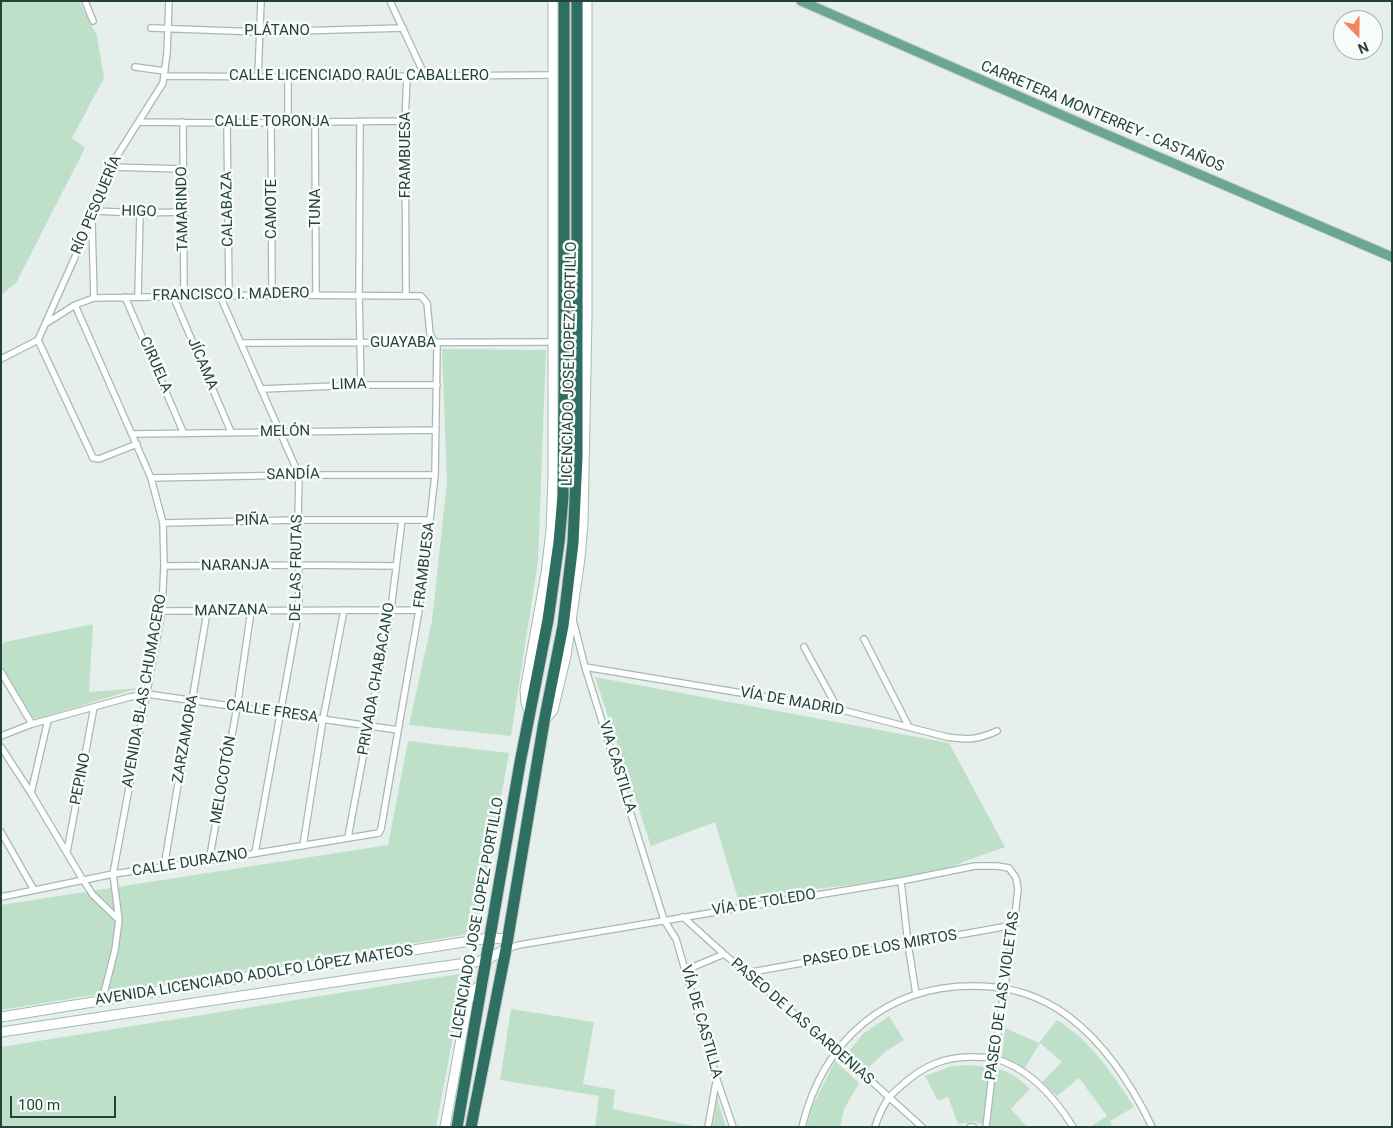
<!DOCTYPE html>
<meta charset="utf-8">
<style>
body{margin:0}
#map{position:relative;width:1393px;height:1128px;overflow:hidden;background:#e6efeb;font-family:Roboto,sans-serif}
canvas{display:block}
.frame{position:absolute;inset:0;border:2px solid #24423a;pointer-events:none}
.north{position:absolute;left:1333px;top:10px;width:50px;height:50px;box-sizing:border-box;background:#f7fbf9;border:1px solid #a3b1ad;border-radius:50%;rotate:158deg;font-size:14px;font-weight:700;line-height:20px;text-align:center;color:#24423a}
.north::after{content:'';display:block;margin:auto;width:18px;height:22px;background:#f4845f;clip-path:polygon(50% 0,100% 100%,50% 72%,0 100%)}
.scale{position:absolute;left:10px;top:1096px;width:106px;height:22px;box-sizing:border-box;border:2px solid #24423a;border-top:0;padding-left:6px;font-size:15px;line-height:18px;white-space:nowrap;color:#24423a;-webkit-text-stroke:4px #f7fbf9;paint-order:stroke}
</style>
<div id="map">
<canvas width="1393" height="1128"></canvas>
<div class="frame"></div>
<div class="north">N</div>
<div class="scale">100 m</div>
</div>
<script>
const context = document.querySelector('canvas').getContext('2d');
context.lineJoin = 'round';
function paint(path, color) {
  context.fillStyle = color;
  context.fill(path, 'evenodd');
}
function stroke(path, color, width, dash) {
  context.strokeStyle = color;
  context.lineWidth = width;
  context.lineCap = dash ? 'butt' : 'round';
  context.setLineDash(dash || []);
  context.stroke(path);
}
function drawText(font, color, halo, rows, align = 'center') {
  context.font = font + ' Roboto,sans-serif';
  context.lineWidth = 5;
  context.setLineDash([]);
  context.textBaseline = 'middle';
  context.strokeStyle = halo;
  context.fillStyle = color;
  for (const [text, x, y, turn = 0] of rows) {
    context.save();
    context.translate(x, y);
    context.rotate((+turn || 0) * Math.PI / 180);
    context.textAlign = isNaN(turn) ? turn : align;
    if (halo) context.strokeText(text, 0, 0);
    context.fillText(text, 0, 0);
    context.restore();
  }
}
paint(new Path2D(`
 M1,1h78l18,35 7,42 -32,60 13,10 -69,135 -15,12z
 M442,349l104,1 -8,211 -27,175 -102,-11 23,-104 15,-139z
 M93,624l-4,68 51,-4 -104,31 -4,-2 -31,-48v-23l4,-4z
 M595,677l354,66 56,104 -78,28 -189,24 -23,-77 -64,24z
 M408,741l101,12 -33,180 -475,77v-105l387,-60z
 M465,973l-29,154h-435v-80z
 M511,1009l83,13 -11,62 32,6 -2,19 85,18h-103l4,-31 -99,-16z
 M889,1016l15,24 -18,11 -20,19 -19,-17 16,-19z
 M1057,1020c34,21 56,54 77,87l-24,14 3,6h-23l17,-11 -28,-38 -22,18 -15,-14 20,-20 -22,-19 -16,26 -22,-12 3,-29 34,15z
 M835,1061l24,22 -15,26 -4,18h-33l4,-18z
 M966,1065l24,2 -6,58 -9,-3 -17,2 -10,-27 -10,4 -13,-25 24,-9z
 M996,1069c13,1 25,11 34,20l-19,20 16,18h-37z
 M717,1098l9,29h-13z`), '#bfe0c8');
const street = new Path2D(`
 M85,1l8,20
 M390,1l35,75
 M151,28l109,4 143,-4
 M135,67l30,4
 M165,76l123,1 265,-2
 M258,77l3,-76
 M288,77v45
 M360,121l-1,173 2,91
 M139,122l88,1 178,-2
 M183,122l1,174
 M315,122l1,172
 M227,123l2,173
 M271,123l1,172
 M110,167l72,2
 M95,211l45,2 43,-1
 M92,223l2,75
 M406,294l-1,-173 2,-44
 M138,296l2,-83
 M173,296l58,136
 M220,296l79,179 -1,45 1,90 -44,243
 M125,297l59,137
 M75,305l76,173 12,45 1,43 -2,45 -49,263 6,46 -4,30 -13,51
 M38,340l53,-119 11,-35 8,-19 53,-84 4,-30 2,-52
 M38,340l55,118 6,1 38,-15
 M242,343l312,-1
 M1,359l37,-19
 M261,389l100,-4h76
 M133,434l303,-4
 M151,478l148,-3h136
 M163,523l135,-3h132
 M164,566l134,-1 98,1
 M162,611l257,-1
 M573,620l12,47 79,253 12,19 41,141 16,47
 M864,639l45,88
 M804,647l34,62
 M585,667l253,42 109,28c21,3 30,3 50,-6
 M1,672l31,52
 M1,736l31,-12 98,-27 17,-3 251,36
 M1,747l30,46 52,87 10,15 26,25
 M31,793l17,-73
 M1,832l33,58
 M348,837l43,-228 11,-89
 M303,846l20,-127 21,-109
 M67,852l27,-145
 M209,861l28,-154 14,-96
 M164,867l43,-255
 M901,881l7,63 8,50
 M1,897l112,-23 120,-17 146,-24 2,-4 38,-219 11,-90 5,-45 2,-129 -7,-12 -3,-31 -6,-7 -149,-1 -178,3 -19,7 -30,19
 M683,917l41,37 113,96 85,77
 M506,949l13,-4 382,-64 74,-15h22l12,2 7,10 2,11 -4,36 -20,133 -8,69
 M686,970l38,-16
 M746,973l268,-48
 M708,1127l8,-45
 M802,1127c21,-86 83,-142 173,-141 34,0 65,9 93,30 37,28 64,69 84,111
 M875,1127c3,-10 7,-19 13,-28 3,-5 9,-9 13,-13 22,-20 44,-30 73,-29 6,0 13,0 19,1 35,9 62,40 80,69
 M970,1127h3`);
const secondary = new Path2D(`
 M530,713l-4,-10 -1,-13 21,-117 5,-42 2,-53v-477
 M544,721l9,-11 2,-8 11,-46 14,-98 3,-35 4,-205v-317
 M1,1017l393,-64 95,-15 19,1
 M1,1032l380,-57 93,-13 12,-2 20,-11
 M445,1127l23,-127 7,-11 8,-5`);
const primary = new Path2D(`
 M801,1l295,129 296,127`);
const highway = new Path2D(`
 M457,1127l63,-364 28,-143 11,-78 4,-45 1,-110v-386
 M471,1127l35,-178 38,-227 19,-96 10,-83 4,-86v-456`);
stroke(street, '#a8b8b2', 8);
stroke(secondary, '#a4bbb3', 11);
stroke(primary, '#c2cac8', 11);
stroke(highway, '#c2cac8', 13);
stroke(street, '#fff', 5.5);
stroke(secondary, '#fff', 9);
stroke(primary, '#6aa596', 9);
stroke(highway, '#2f6f62', 11);
drawText('15px', '#24423a', '#f7fbf9', [
 ["PLÁTANO",277,31],
 ["CALLE LICENCIADO RAÚL CABALLERO",359,76],
 ["CARRETERA MONTERREY - CASTAÑOS",1102,117,23],
 ["CALLE TORONJA",272,122],
 ["FRAMBUESA",406,155,-90],
 ["RÍO PESQUERÍA",97,205,-67],
 ["TUNA",316,208,-90],
 ["TAMARINDO",183,209,-91],
 ["CALABAZA",228,209,-91],
 ["CAMOTE",272,209,-90],
 ["HIGO",139,212,1],
 ["FRANCISCO I. MADERO",231,295,-1],
 ["GUAYABA",403,343],
 ["JÍCAMA",202,364,67],
 ["LICENCIADO JOSE LOPEZ PORTILLO",570,364,-89],
 ["CIRUELA",155,365,66],
 ["LIMA",349,385,-2],
 ["MELÓN",285,432,-1],
 ["SANDÍA",293,475,-1],
 ["PIÑA",252,521,-1],
 ["FRAMBUESA",425,565,-83],
 ["NARANJA",235,566,-1],
 ["DE LAS FRUTAS",297,568,-89],
 ["MANZANA",231,611,-1],
 ["PRIVADA CHABACANO",377,679,-80],
 ["AVENIDA BLAS CHUMACERO",145,691,-80],
 ["VÍA DE MADRID",792,702,10],
 ["CALLE FRESA",272,712,8],
 ["ZARZAMORA",186,739,-80],
 ["VIA CASTILLA",617,767,73],
 ["PEPINO",81,779,-79],
 ["MELOCOTÓN",224,780,-80],
 ["CALLE DURAZNO",190,863,-9],
 ["VÍA DE TOLEDO",764,903,-9],
 ["LICENCIADO JOSE LOPEZ PORTILLO",478,918,-80],
 ["PASEO DE LOS MIRTOS",880,949,-10],
 ["AVENIDA LICENCIADO ADOLFO LÓPEZ MATEOS",254,976,-9],
 ["PASEO DE LAS VIOLETAS",1003,996,-82],
 ["VÍA DE CASTILLA",701,1022,74],
 ["PASEO DE LAS GARDENIAS",802,1022,41]
]);
</script>
